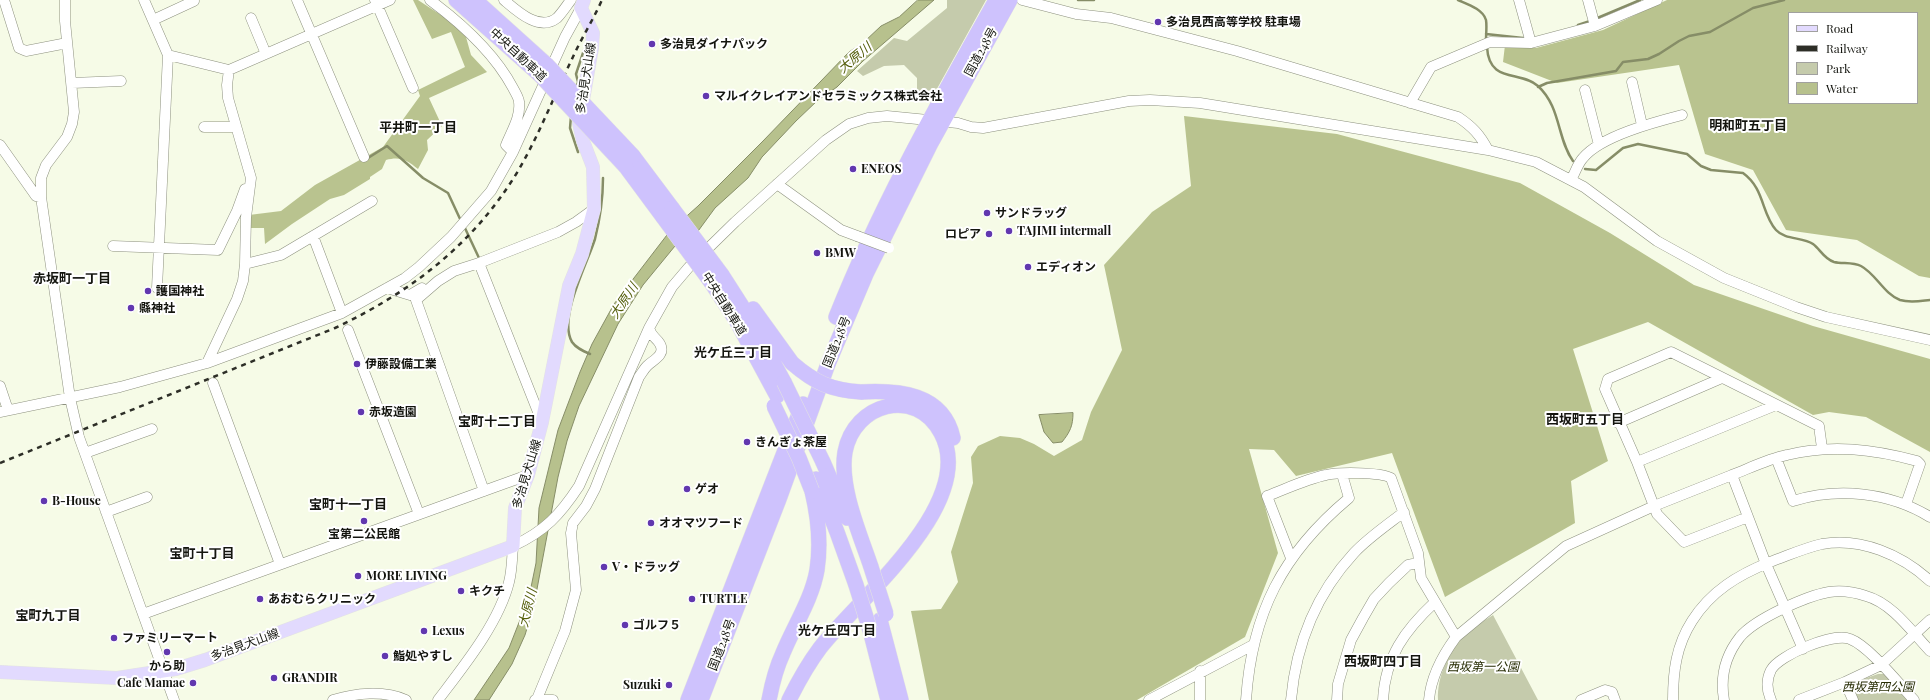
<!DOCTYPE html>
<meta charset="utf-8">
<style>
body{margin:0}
#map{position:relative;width:1930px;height:700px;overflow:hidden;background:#f6fbe7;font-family:"Playfair Display",serif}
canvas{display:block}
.legend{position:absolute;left:1788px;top:12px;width:130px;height:92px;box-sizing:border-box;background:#fff;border:1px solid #a1a19f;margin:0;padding:5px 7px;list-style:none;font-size:12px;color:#14150f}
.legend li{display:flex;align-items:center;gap:8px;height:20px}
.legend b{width:20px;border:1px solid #a1a19f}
</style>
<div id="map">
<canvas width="1930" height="700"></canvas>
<ul class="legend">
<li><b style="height:5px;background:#e2dafe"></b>Road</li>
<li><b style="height:5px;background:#2d2e27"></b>Railway</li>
<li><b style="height:11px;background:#c5cbac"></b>Park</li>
<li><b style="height:11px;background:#b7c18d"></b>Water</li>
</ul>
</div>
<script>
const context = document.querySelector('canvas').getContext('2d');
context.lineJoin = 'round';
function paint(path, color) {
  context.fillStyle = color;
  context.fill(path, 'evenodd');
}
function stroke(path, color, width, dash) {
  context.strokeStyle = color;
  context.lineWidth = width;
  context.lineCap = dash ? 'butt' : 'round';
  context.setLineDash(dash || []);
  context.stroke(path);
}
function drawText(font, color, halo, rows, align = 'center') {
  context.font = font + ' "Playfair Display","Noto Sans JP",serif';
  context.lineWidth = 4;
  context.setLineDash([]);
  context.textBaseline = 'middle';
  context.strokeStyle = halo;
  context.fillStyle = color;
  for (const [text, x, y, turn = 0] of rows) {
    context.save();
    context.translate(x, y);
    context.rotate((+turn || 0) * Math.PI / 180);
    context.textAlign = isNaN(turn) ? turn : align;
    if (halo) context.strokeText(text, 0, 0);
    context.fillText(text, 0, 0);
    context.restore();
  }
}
paint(new Path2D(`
 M947,0h39l-53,96 -8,1 -8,-5v-14l-13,-13 -20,1 -21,10 -6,-5 37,-33 13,3 40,-33z
 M1493,615l45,85h-100c-1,-23 10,-48 27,-65 8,-8 19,-14 28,-20z
 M1878,674h7l24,26h-51l-5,-11 2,-7z`), '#c5cbac');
paint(new Path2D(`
 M413,0h5l35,23 13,14 5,18 16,17 -58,26 13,28 -15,14 1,10 -10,19c-11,-9 -18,-13 -32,-9l-4,9 -12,8v2l-26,16 -14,4 -38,25 -27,20 -1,-16h-15v-13l32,-4 34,-26 68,-38 37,-51 -2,-6 47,-23 -14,-35 -19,7z
 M1667,0h263v278l-11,-2 -62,-36 -71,-10 -33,-60 -48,-16 -26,-89 -122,18 -54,-21 2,-17 31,3 67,-18zM1789,13h128v90h-128z
 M1184,116l153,18 183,49 90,50 84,52 119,41 117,33v93l-64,-35 -37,-5 -16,3 -165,-93 -75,27 35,112 -37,20 4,42 -130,74 -53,-144 -96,23 -22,-26 -25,-1 29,104 -33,84 -108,63h-208l-18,-89 30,-2 17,-27 -7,-30 22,-69 -2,-26 7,-11 22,-10 20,2 14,6 20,12 28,-16 9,-28 31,-62 -18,-85 48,-53 39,-26z`), '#b9c38f');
const water = new Path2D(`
 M918,0h16l-71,61 -26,26 -19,13 -22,21 -34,36 -14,21 -33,30 -22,30 -18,8 -32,39 -25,39 -39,82 -12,35 -9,36 -24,128 -9,30 -13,29 -23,36h-15l35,-52 20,-51 7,-34 3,-55 19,-78 22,-58 12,-28 22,-40 56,-73 28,-25 65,-65 86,-89 15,-10 17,-16 18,-9z
 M1073,413c0,13 -3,19 -11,29l-9,1 -9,-11 -5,-17z`);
paint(water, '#b7c18d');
stroke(water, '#868d67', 1);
stroke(new Path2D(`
 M1078,0h16
 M1458,0c9,4 25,9 28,20 1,6 0,14 0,20
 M1595,19l45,-19
 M1578,25l12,-4
 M1486,34l37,4
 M1487,47c2,37 33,23 51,39 23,21 19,53 35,75
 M1538,87l9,-4 69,-12 7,-9 25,-3 11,-5 20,-13 10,-5 21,-4 43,-24 31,-8
 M576,89l2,-7 -2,-8 8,-24
 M571,116l-1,12 8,24
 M368,158l19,-12 36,32 25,15 13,28
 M1585,169l11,1 27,-22 15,-4 49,10 14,12 10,4 32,3c22,16 18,40 33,57 9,10 27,7 37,14 7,5 11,15 21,18 8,2 19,0 27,4 15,8 23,28 39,34 10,3 20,1 30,0
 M464,226l15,32
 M590,354c-7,-3 -14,-6 -18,-12 -14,-24 15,-78 23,-103 5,-20 8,-41 8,-61`), '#868d67', 2.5);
const minor = new Path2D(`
 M4,0l15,48 7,3 41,-8
 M65,0v21l9,91 -2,12 -5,13 -21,28 -5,13v19l29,201 9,39 95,263
 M144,0l24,55 -11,233
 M297,0l67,157
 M375,0l38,88
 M430,0c31,23 65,54 83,88 2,4 6,10 6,14 2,15 -8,30 -13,43l7,7
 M504,0c13,11 35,32 53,18 5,-5 10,-13 14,-18
 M1022,0l54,14 35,4 126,33 221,66c15,10 22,18 30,33
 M1519,0l12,43 64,-17 62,-26
 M1588,0l7,26
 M251,18l15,36
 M153,20l41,-19
 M168,55l61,15
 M1632,82l10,43
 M72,83l49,-2
 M1585,90l14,55
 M1410,103l21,-36 59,-25 41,1
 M204,127h31
 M0,145l36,51 5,1
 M1571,180c4,-7 7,-17 12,-22 18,-22 72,-36 99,-43
 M777,184l64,46 16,6
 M313,236l29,77
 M113,246l105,4 19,-39 8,-22
 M479,263l-25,8 -16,10 -22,19 68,191
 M245,264l36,-9 91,-54
 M387,288l23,7 12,-7
 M348,330l71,184
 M207,363l30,-64 6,-18 2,-17 1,-47 5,-39 -23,-80 -1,-13 2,-15 161,-70
 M213,383l67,181
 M0,386l8,24
 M0,412l120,-25 87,-24 135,-50 63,-35 14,-11 32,-30 40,-46 22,-39 52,-115 16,-29
 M542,422l-63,-159 79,-31 18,-10 18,-13
 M1618,423l104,-45
 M85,453l67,-24
 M1776,458l17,43c45,-14 96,-9 137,16
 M1637,462l139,-57
 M1732,475c18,-7 36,-16 55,-20 44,-11 86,-6 130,6l3,3 -14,40
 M106,512l41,-15
 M1748,517l-64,25 -27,-28 -20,-52 -32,-73 3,-10 63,-27 148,74 3,22
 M1291,558l-24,-62c19,-7 39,-17 59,-21 12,-3 55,-3 65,3l27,75 3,25 35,59
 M143,614l385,-139
 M1200,671v29
 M1845,682l8,18
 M537,699l28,-68 11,-41 -5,-57 2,-10 13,-17 9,-17 44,-112c3,-4 5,-8 8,-11 6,-6 19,-11 13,-22 -4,-7 -8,-6 -11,-16
 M333,700c22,-7 51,-10 73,0
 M438,700c25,-33 61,-77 71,-118 3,-11 3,-24 4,-36 32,-15 47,-31 66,-60l70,-158 23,-41 17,-20 46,-45 91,-82 23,-16 19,-6 19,-2 71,7 13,4 12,1 146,-27 21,-1 50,3 288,47 48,12 48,25 73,54 67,37 72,29 30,10 104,23
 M535,700h18
 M1149,700l104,-55
 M1246,700c6,-87 36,-146 103,-202l-7,-24
 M1291,700c5,-55 25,-106 63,-147 14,-15 33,-28 50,-41
 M1337,700l1,-16 13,-44 12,-22 11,-19 15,-16 19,-18 10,-2
 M1383,700c2,-43 22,-70 52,-98
 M1429,700c2,-24 13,-44 27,-63l110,-91 88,-40 78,-31 34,89 37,85
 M1581,700l24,-10 7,2 3,8
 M1673,700c0,-28 3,-54 19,-79 19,-30 46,-46 78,-59 17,-6 34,-14 52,-18 39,-7 80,11 108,37
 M1724,700c-4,-23 1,-44 16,-63 15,-18 66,-41 89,-45 13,-2 25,0 37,4 26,7 46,36 64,55
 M1771,700c-4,-9 -5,-20 0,-30 8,-15 63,-38 79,-31 19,7 49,45 64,61
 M1799,700l46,-18 36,-17 49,-45`);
const major = new Path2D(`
 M0,672l117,6 59,-9 29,-9 308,-114 2,-38 13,-33 14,-53 27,-136 13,-32 12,-45 -1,-42 -10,-26 -4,-18 13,-75 1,-15 -12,-25 3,-8`);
const highway = new Path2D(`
 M456,0l84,75
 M475,0l71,64
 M633,156l39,52
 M626,167l37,50
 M722,275l25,39 37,68
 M711,282l25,38 41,76
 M753,309l39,54
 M836,317c44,-111 102,-213 160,-317
 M861,392c37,-2 82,1 92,46
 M823,462l24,56
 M816,479l21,53 19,53
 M880,620l21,80
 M870,630l18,70
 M688,700l115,-296
 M701,700l78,-201 49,-135 38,-90 65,-131 79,-143
 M769,700c3,-16 7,-32 14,-47 11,-27 29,-54 34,-83 4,-26 1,-54 -5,-79
 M789,700c9,-18 19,-36 31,-52 38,-49 159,-145 121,-215 -25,-47 -87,-30 -96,19 -6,35 15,82 26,115`);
stroke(minor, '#8d917f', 11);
stroke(major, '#e3e3e2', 14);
stroke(highway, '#e3e3e2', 16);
stroke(minor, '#fff', 10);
stroke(major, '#e2dafe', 13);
stroke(highway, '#cec2fd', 15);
stroke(new Path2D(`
 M0,463l335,-135c76,-36 139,-84 183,-157 21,-36 36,-75 54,-112 9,-20 21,-39 30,-59`), '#2d2e27', 2.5, [5, 5]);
const minorBridge = new Path2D(`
 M857,236l32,12`);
const highwayBridge = new Path2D(`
 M546,64l87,92
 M540,75l86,92
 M672,208l50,67
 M663,217l48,65
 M792,363c23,20 39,27 69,29
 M784,382l39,80
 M774,406l25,52 13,33
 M871,567l15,47
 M856,585l14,45`);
stroke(minorBridge, '#8d917f', 11, []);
stroke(highwayBridge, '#e3e3e2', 16, []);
stroke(minorBridge, '#fff', 10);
stroke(highwayBridge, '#cec2fd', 15);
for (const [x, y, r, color] of [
 [1158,22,4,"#6137af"],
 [652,44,4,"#6137af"],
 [706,96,4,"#6137af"],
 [853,169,4,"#6137af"],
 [987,213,4,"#6137af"],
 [1009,231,4,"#6137af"],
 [989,234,4,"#6137af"],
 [817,253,4,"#6137af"],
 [1028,267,4,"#6137af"],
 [148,291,4,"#6137af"],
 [131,308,4,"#6137af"],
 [357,364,4,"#6137af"],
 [361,412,4,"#6137af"],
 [747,442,4,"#6137af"],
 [687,489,4,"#6137af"],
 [44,501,4,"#6137af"],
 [364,521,4,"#6137af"],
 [651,523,4,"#6137af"],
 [604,567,4,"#6137af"],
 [358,576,4,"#6137af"],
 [461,591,4,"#6137af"],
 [260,599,4,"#6137af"],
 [692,599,4,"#6137af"],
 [625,625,4,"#6137af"],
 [424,631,4,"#6137af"],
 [114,638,4,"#6137af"],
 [167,652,4,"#6137af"],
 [385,656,4,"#6137af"],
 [274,678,4,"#6137af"],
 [193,683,4,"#6137af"],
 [669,685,4,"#6137af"]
]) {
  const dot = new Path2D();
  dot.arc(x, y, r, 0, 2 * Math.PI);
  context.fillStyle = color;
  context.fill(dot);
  stroke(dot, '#fff', 1.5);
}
drawText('bold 12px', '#14150f', '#fff', [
 ["多治見西高等学校 駐車場",1166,22],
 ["多治見ダイナパック",660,44],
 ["マルイクレイアンドセラミックス株式会社",714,96],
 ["ENEOS",861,169],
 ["サンドラッグ",995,213],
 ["TAJIMI intermall",1017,231],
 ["ロピア",981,234,"right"],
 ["BMW",825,253],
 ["エディオン",1036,267],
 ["護国神社",156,291],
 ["縣神社",139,308],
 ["伊藤設備工業",365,364],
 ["赤坂造園",369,412],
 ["きんぎょ茶屋",755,442],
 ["ゲオ",695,489],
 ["B-House",52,501],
 ["オオマツフード",659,523],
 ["宝第二公民館",364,534,"center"],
 ["V・ドラッグ",612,567],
 ["MORE LIVING",366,576],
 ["キクチ",469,591],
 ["あおむらクリニック",268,599],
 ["TURTLE",700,599],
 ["ゴルフ５",633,625],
 ["Lexus",432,631],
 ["ファミリーマート",122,638],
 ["鮨処やすし",393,656],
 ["から助",167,666,"center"],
 ["GRANDIR",282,678],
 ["Cafe Mamae",185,683,"right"],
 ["Suzuki",661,685,"right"]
], 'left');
drawText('12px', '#14150f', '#fff', [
 ["国道248号",981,52,-61],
 ["中央自動車道",518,55,43],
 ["多治見犬山線",586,78,-81],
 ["中央自動車道",724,304,58],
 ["国道248号",837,342,-68],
 ["多治見犬山線",527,474,-73],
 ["多治見犬山線",245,645,-20],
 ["国道248号",722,645,-69]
]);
drawText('italic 12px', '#272d04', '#fff', [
 ["西坂第一公園",1483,667],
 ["西坂第四公園",1878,687]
]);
drawText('italic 13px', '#545e0a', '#fff', [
 ["大原川",855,58,-40],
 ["大原川",624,301,-56],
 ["大原川",528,608,-76]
]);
drawText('bold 13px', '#14150f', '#fff', [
 ["明和町五丁目",1748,126],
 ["平井町一丁目",418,128],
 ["赤坂町一丁目",72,279],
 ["光ケ丘三丁目",733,353],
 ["西坂町五丁目",1585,420],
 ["宝町十二丁目",497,422],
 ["宝町十一丁目",348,505],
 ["宝町十丁目",202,554],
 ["宝町九丁目",48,616],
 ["光ケ丘四丁目",837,631],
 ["西坂町四丁目",1383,662]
]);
</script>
